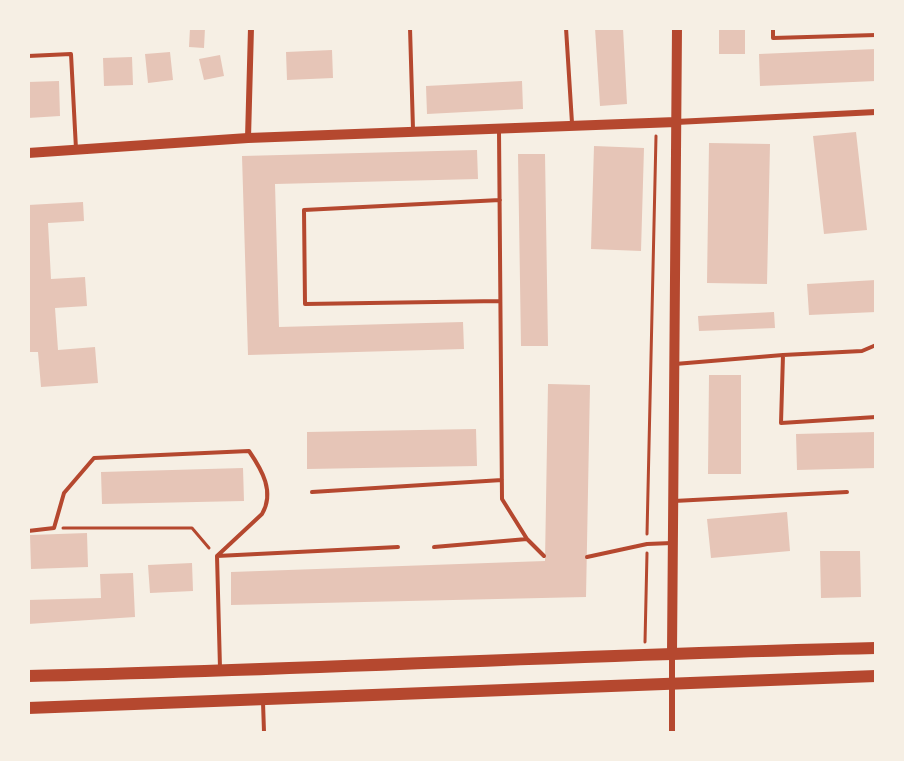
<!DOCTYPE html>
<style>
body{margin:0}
#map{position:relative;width:904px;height:761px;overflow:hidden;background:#f6efe4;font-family:"Fira Sans",sans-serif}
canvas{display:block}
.frame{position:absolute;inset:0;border:30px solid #f6efe4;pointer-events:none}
</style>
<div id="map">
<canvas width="904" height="761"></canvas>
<div class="frame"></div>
</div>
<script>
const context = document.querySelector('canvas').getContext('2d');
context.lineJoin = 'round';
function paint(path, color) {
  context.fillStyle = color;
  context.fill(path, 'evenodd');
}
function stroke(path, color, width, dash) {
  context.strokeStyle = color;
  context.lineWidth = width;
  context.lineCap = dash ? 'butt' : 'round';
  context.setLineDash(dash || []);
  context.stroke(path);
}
paint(new Path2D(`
 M190,28h15l-1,20 -15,-1z
 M595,28h28l4,76 -27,2z
 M719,28h26v26h-26z
 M876,49v32l-116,5 -1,-32z
 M332,50l1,28 -46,2 -1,-28z
 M170,52l3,28 -25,3 -3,-29z
 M220,55l4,21 -20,4 -5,-21z
 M132,57l1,28 -29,1 -1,-28z
 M59,81l1,35 -32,2v-36z
 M522,81l1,28 -96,5 -1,-28z
 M856,132l11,98 -43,4 -11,-98z
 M709,143l61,1 -3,140 -60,-1z
 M594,146l50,2 -3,103 -50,-2z
 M477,150l1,29 -203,5 4,143 184,-5 1,27 -216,6 -6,-199z
 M518,154h27l3,192h-27z
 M83,202l1,19 -36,2 3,56 34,-2 2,29 -32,2 3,42 37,-3 3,36 -57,4 -3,-35h-10v-147z
 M876,280v32l-67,3 -2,-31z
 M774,312l1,16 -76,3 -1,-15z
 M709,375h32v99h-33z
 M548,384l42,1 -4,212 -355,8v-33l314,-11z
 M476,429l1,37 -170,3v-37z
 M876,432v36l-79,2 -1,-36z
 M243,468l1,33 -142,3 -1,-32z
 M787,512l3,39 -79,7 -4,-39z
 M87,533l1,34 -57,2 -1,-34z
 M820,551h40l1,46 -40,1z
 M192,563l1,28 -43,2 -2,-28z
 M133,573l2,44 -107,7v-24l73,-2 -1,-24z`), '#e6c5b7');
stroke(new Path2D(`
 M63,528h129l17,20
 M647,534l9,-398
 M645,642l2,-89`), '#b5482f', 3);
stroke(new Path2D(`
 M410,28l3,101
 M566,28l6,95
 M773,28v10l103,-3
 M28,56l43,-2 5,95
 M499,131l3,368 25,40 17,17
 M500,200l-196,10 1,94 195,-3
 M783,355l79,-4 14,-6
 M675,364l108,-9 -2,68 95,-6
 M312,492l190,-12
 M674,501l173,-9
 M28,531l26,-3 10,-35 30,-35 155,-7c13,19 26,41 13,63l-45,42 3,112
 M434,547l93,-8
 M217,556l181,-9
 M587,557l60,-13 25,-1
 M263,702l1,30`), '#b5482f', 4);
stroke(new Path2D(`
 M676,122l200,-10
 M248,138l3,-110
 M672,653v79`), '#b5482f', 6);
stroke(new Path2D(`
 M28,153l220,-15 428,-16
 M672,652l5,-624`), '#b5482f', 10);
stroke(new Path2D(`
 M28,676c283,-6 565,-22 848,-28
 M28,708l848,-32`), '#b5482f', 12);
</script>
